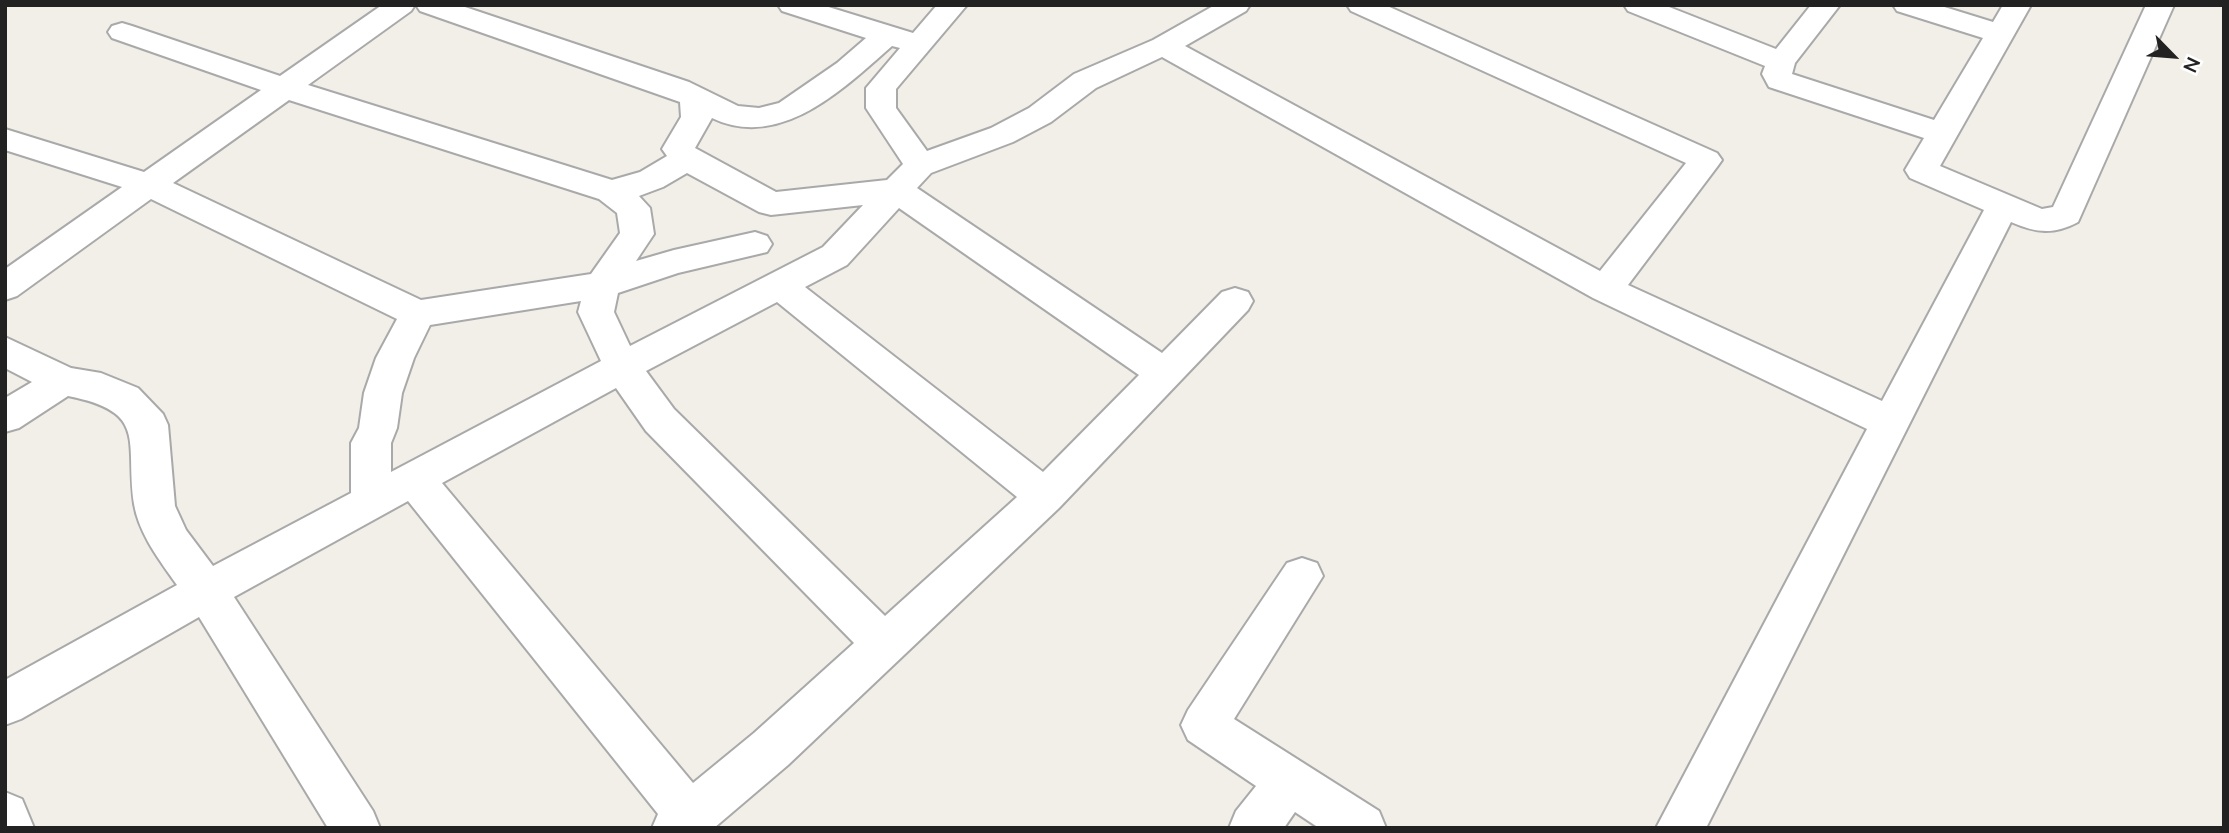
<!DOCTYPE html>
<style>
body{margin:0}
#map{position:relative;width:2229px;height:833px;overflow:hidden;background:#f2efe9;font-family:Mulish,sans-serif}
canvas{display:block}
.frame{position:absolute;inset:0;border:7px solid #222;pointer-events:none}
.north{position:absolute;left:2138px;top:21px;width:70px;height:70px;-webkit-text-stroke:5px #fff;paint-order:stroke;rotate:115deg;font-size:19px;font-weight:700;line-height:28px;text-align:center;color:#222}
.north::after{content:'';display:block;margin:auto;width:24px;height:32px;background:#222;clip-path:polygon(50% 0,100% 100%,50% 72%,0 100%)}
</style>
<div id="map">
<canvas width="2229" height="833"></canvas>
<div class="frame"></div>
<div class="north">N</div>
</div>
<script>
const context = document.querySelector('canvas').getContext('2d');
context.lineJoin = 'round';
function stroke(path, color, width, dash) {
  context.strokeStyle = color;
  context.lineWidth = width;
  context.lineCap = dash ? 'butt' : 'round';
  context.setLineDash(dash || []);
  context.stroke(path);
}
function paint(path, color) {
  context.fillStyle = color;
  context.fill(path, 'evenodd');
}
const minor = new Path2D(`
 M382,5h33l-4,6 -103,74 304,95 28,-8 27,-16 -5,-7 19,-32 -1,-15 -260,-91 -4,-6h43l230,77 49,24 21,2 20,-5 58,-40 29,-25 -84,-27 -4,-6h44l91,28 24,-28h30l-71,84v19l31,43 64,-23 38,-20 45,-34 79,-34 62,-35h35l-4,6 -61,35 415,225 86,-108 -335,-152 -4,-6h38l332,148 5,7 -5,7 -89,118 254,116 102,-191 -74,-32 -5,-8 19,-32 -155,-51 -7,-13 3,-8 -137,-55 -4,-6h40l112,44 35,-44h29l-45,58 -3,11 142,46 49,-82 -86,-27 -4,-6h45l55,17 10,-17h28l-91,161 102,43 11,-2 93,-202h28l-96,217c-24,13 -42,11 -67,0l-305,606h-50l211,-399 -274,-131 -431,-241 -66,31 -45,34 -38,20 -82,31 -14,15 245,165 60,-61 13,-4 13,4 5,9 -5,9 -189,198 -271,257 -74,63h-62l6,-14 -250,-313 -174,96 139,214 7,17h-52l-129,-211 -178,102 -16,6v-45l172,-95c-17,-24 -38,-51 -43,-81 -9,-64 15,-92 -66,-108l-49,32 -14,4v-34l27,-16 -27,-14v-31l66,31 30,5 37,15 25,26 5,11 7,81 11,24 27,36 138,-73v-50l8,-15 5,-35 12,-35 21,-39 -246,-120 -134,97 -12,4v-31l117,-82 -117,-37v-21l139,43 117,-82 -149,-52 -4,-6 4,-6 10,-3 10,3 148,50zM892,46l8,2 -34,40v20l37,56 -16,16 -111,12 -81,-44 17,-30c69,33 132,-30 180,-72zM289,100l310,99 18,14 3,20 -29,41 -170,26 -248,-117zM687,173l72,39 12,3 92,-10 -40,42 -193,99 -16,-34 4,-19 60,-20 89,-21 5,-8 -5,-8 -12,-4 -81,18 -38,11 18,-27 -4,-26 -11,-12 24,-9zM899,208l240,167 -96,97 -238,-185 42,-22zM581,301l-3,11 23,49 -210,111v-29l6,-15 5,-35 12,-35 16,-33zM777,302l240,195 -132,119 -211,-207 -28,-38zM616,388l30,43 208,212 -100,90 -61,50 -251,-300z
 M1302,558l15,5 6,13 -89,143 145,92 7,17h-67l-24,-16 -11,16h-55l7,-17 20,-25 -68,-46 -7,-15 7,-15 99,-147z
 M5,792l17,7 12,29h-29z`);
stroke(minor, '#a9a9a9', 4);
paint(minor, '#fff');
</script>
